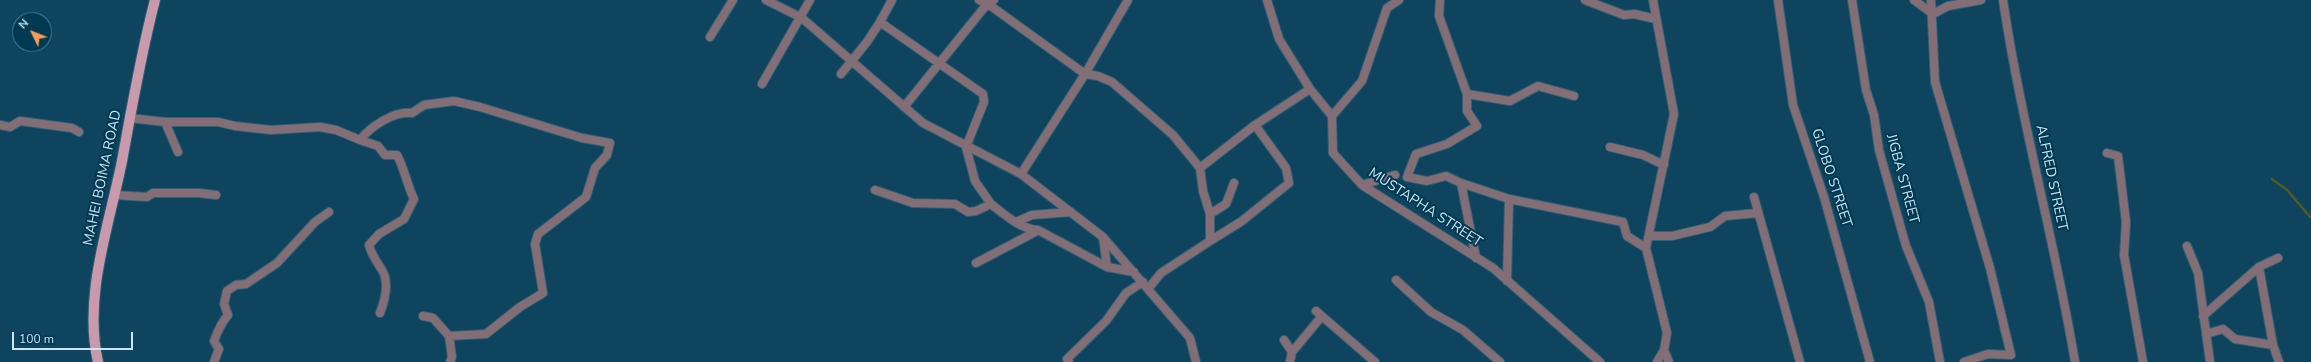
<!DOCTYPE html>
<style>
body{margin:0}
#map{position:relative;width:2311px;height:362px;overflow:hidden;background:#0e445d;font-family:"Nunito Sans",sans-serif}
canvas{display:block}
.north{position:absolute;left:12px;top:12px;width:40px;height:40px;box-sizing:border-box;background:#003952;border:1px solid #517e93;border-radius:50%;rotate:313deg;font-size:11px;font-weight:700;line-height:16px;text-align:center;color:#cbe5f4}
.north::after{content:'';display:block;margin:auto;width:14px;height:18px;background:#fe9c57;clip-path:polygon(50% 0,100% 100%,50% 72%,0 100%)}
.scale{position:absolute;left:12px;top:332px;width:121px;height:18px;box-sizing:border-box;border:2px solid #cbe5f4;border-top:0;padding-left:5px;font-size:12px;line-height:14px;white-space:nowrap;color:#cbe5f4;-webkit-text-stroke:3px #003952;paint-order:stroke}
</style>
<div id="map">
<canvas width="2311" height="362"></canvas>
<div class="north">N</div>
<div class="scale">100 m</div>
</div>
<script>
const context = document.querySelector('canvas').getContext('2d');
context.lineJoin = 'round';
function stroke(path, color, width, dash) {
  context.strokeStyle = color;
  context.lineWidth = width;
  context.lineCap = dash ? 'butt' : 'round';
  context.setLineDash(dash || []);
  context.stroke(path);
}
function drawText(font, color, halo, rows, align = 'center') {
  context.font = font + ' "Nunito Sans",sans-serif';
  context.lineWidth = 4;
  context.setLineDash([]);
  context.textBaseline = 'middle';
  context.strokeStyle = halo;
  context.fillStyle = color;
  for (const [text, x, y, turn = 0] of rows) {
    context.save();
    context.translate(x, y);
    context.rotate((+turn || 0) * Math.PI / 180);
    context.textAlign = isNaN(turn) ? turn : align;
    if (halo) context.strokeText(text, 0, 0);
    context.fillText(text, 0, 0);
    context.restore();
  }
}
stroke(new Path2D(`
 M2272,179l15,11 24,28`), '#545a20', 2.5);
const street = new Path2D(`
 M766,0l36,18 121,105 98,51 82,63
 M979,0l9,4 97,70 -64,100
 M1128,0l-43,74 13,2 14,6 61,53 27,33 3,23 7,23v27l-49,32 -13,16
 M1267,0l12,39 31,50 22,27 1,37 29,32 131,83 107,94
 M1440,0l-1,16 28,78v17l10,15 -30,18 -31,10 -9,23 20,4 19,-5 15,7 15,75
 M1585,0l39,15 10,-1 22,5
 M1653,0l21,114 -28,134 21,85 -3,17 -7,12
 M1778,0l15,105 31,92 46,165
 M1852,0l14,90 8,25 5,35 27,96 23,56 11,60
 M1914,0l19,14
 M1931,0l4,82 55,186 21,87 -23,-1 -24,8
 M2003,0c18,122 52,241 72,362
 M1933,14l15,-8 33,-6
 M880,22l12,-22
 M710,37l23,-37
 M841,74l26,-32 13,-20 103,72 1,8 -18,45 9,34 16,23
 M762,84l48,-84
 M1467,94l43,7 28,-15 36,10
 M904,107l79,-98 11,-9
 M1332,116l30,-35 25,-73 12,-8
 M130,118l35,4h53l17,4 36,4 49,-3 16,3 24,10c11,-14 34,-29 52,-27l12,-8 30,-4 26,6 102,31 28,5 -3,12 -12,13 -9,29 -48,37 -3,10 8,49 -23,14 -34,27 -37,2
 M165,122l13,30
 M0,125l10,2 10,-6 52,7 7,4
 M360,140l18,6 7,9h12c8,15 10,30 17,44l-10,20 -25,15 -10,11c2,9 8,17 13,25 8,13 3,30 -2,43
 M1610,147l33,8 21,10
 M2107,153l11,3 8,66 -2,33 19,107
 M1200,168l55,-43 55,-36
 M1461,183l48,16 114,23 4,14 19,12
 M1362,185l33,-10
 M875,190l38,13 42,1 13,8 8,-1 15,-7c14,11 29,25 47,26l69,37 27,5
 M114,195l33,2 6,-4h46l17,2
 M1754,197l46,165
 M1210,214l16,-10 8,-21
 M1016,222l16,-7 39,-3
 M1649,236h23l38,-9 15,-11 33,-3
 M1210,241l32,-20 47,-38 -3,-15 -31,-43
 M2187,246l11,27 12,89
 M976,263l61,-32
 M1107,267l-4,-30 87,101 6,24
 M2259,267l14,78 6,17
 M1396,280l35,32 32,18 37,32
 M1507,281l2,-82
 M1316,311l59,51
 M423,316l10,2 16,18 3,21 -2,5
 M2203,316l56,-49 19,-9
 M2206,334l17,-5 12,10 38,6
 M1284,340l8,12 -2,10
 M1664,350l5,12
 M1292,352l30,-36
 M214,362l5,-13 -5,-8c4,-11 7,-18 14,-26l-4,-11 3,-13 9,-6 10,-1 31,-21 38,-41 14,-10
 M1069,362l-2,-3 39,-38 20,-28 17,-11`);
const primary = new Path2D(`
 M98,362c-15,-66 11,-136 24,-201 10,-54 19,-108 33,-161`);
stroke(street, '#306178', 10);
stroke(primary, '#306178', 12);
stroke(street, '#846e76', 8);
stroke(primary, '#c89aac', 10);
drawText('14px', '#cbe5f4', '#003952', [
 ["MAHEI BOIMA ROAD",103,178,-78],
 ["GLOBO STREET",1831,178,72],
 ["ALFRED STREET",2051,178,78],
 ["JIGBA STREET",1902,179,75],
 ["MUSTAPHA STREET",1425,208,33]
]);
</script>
